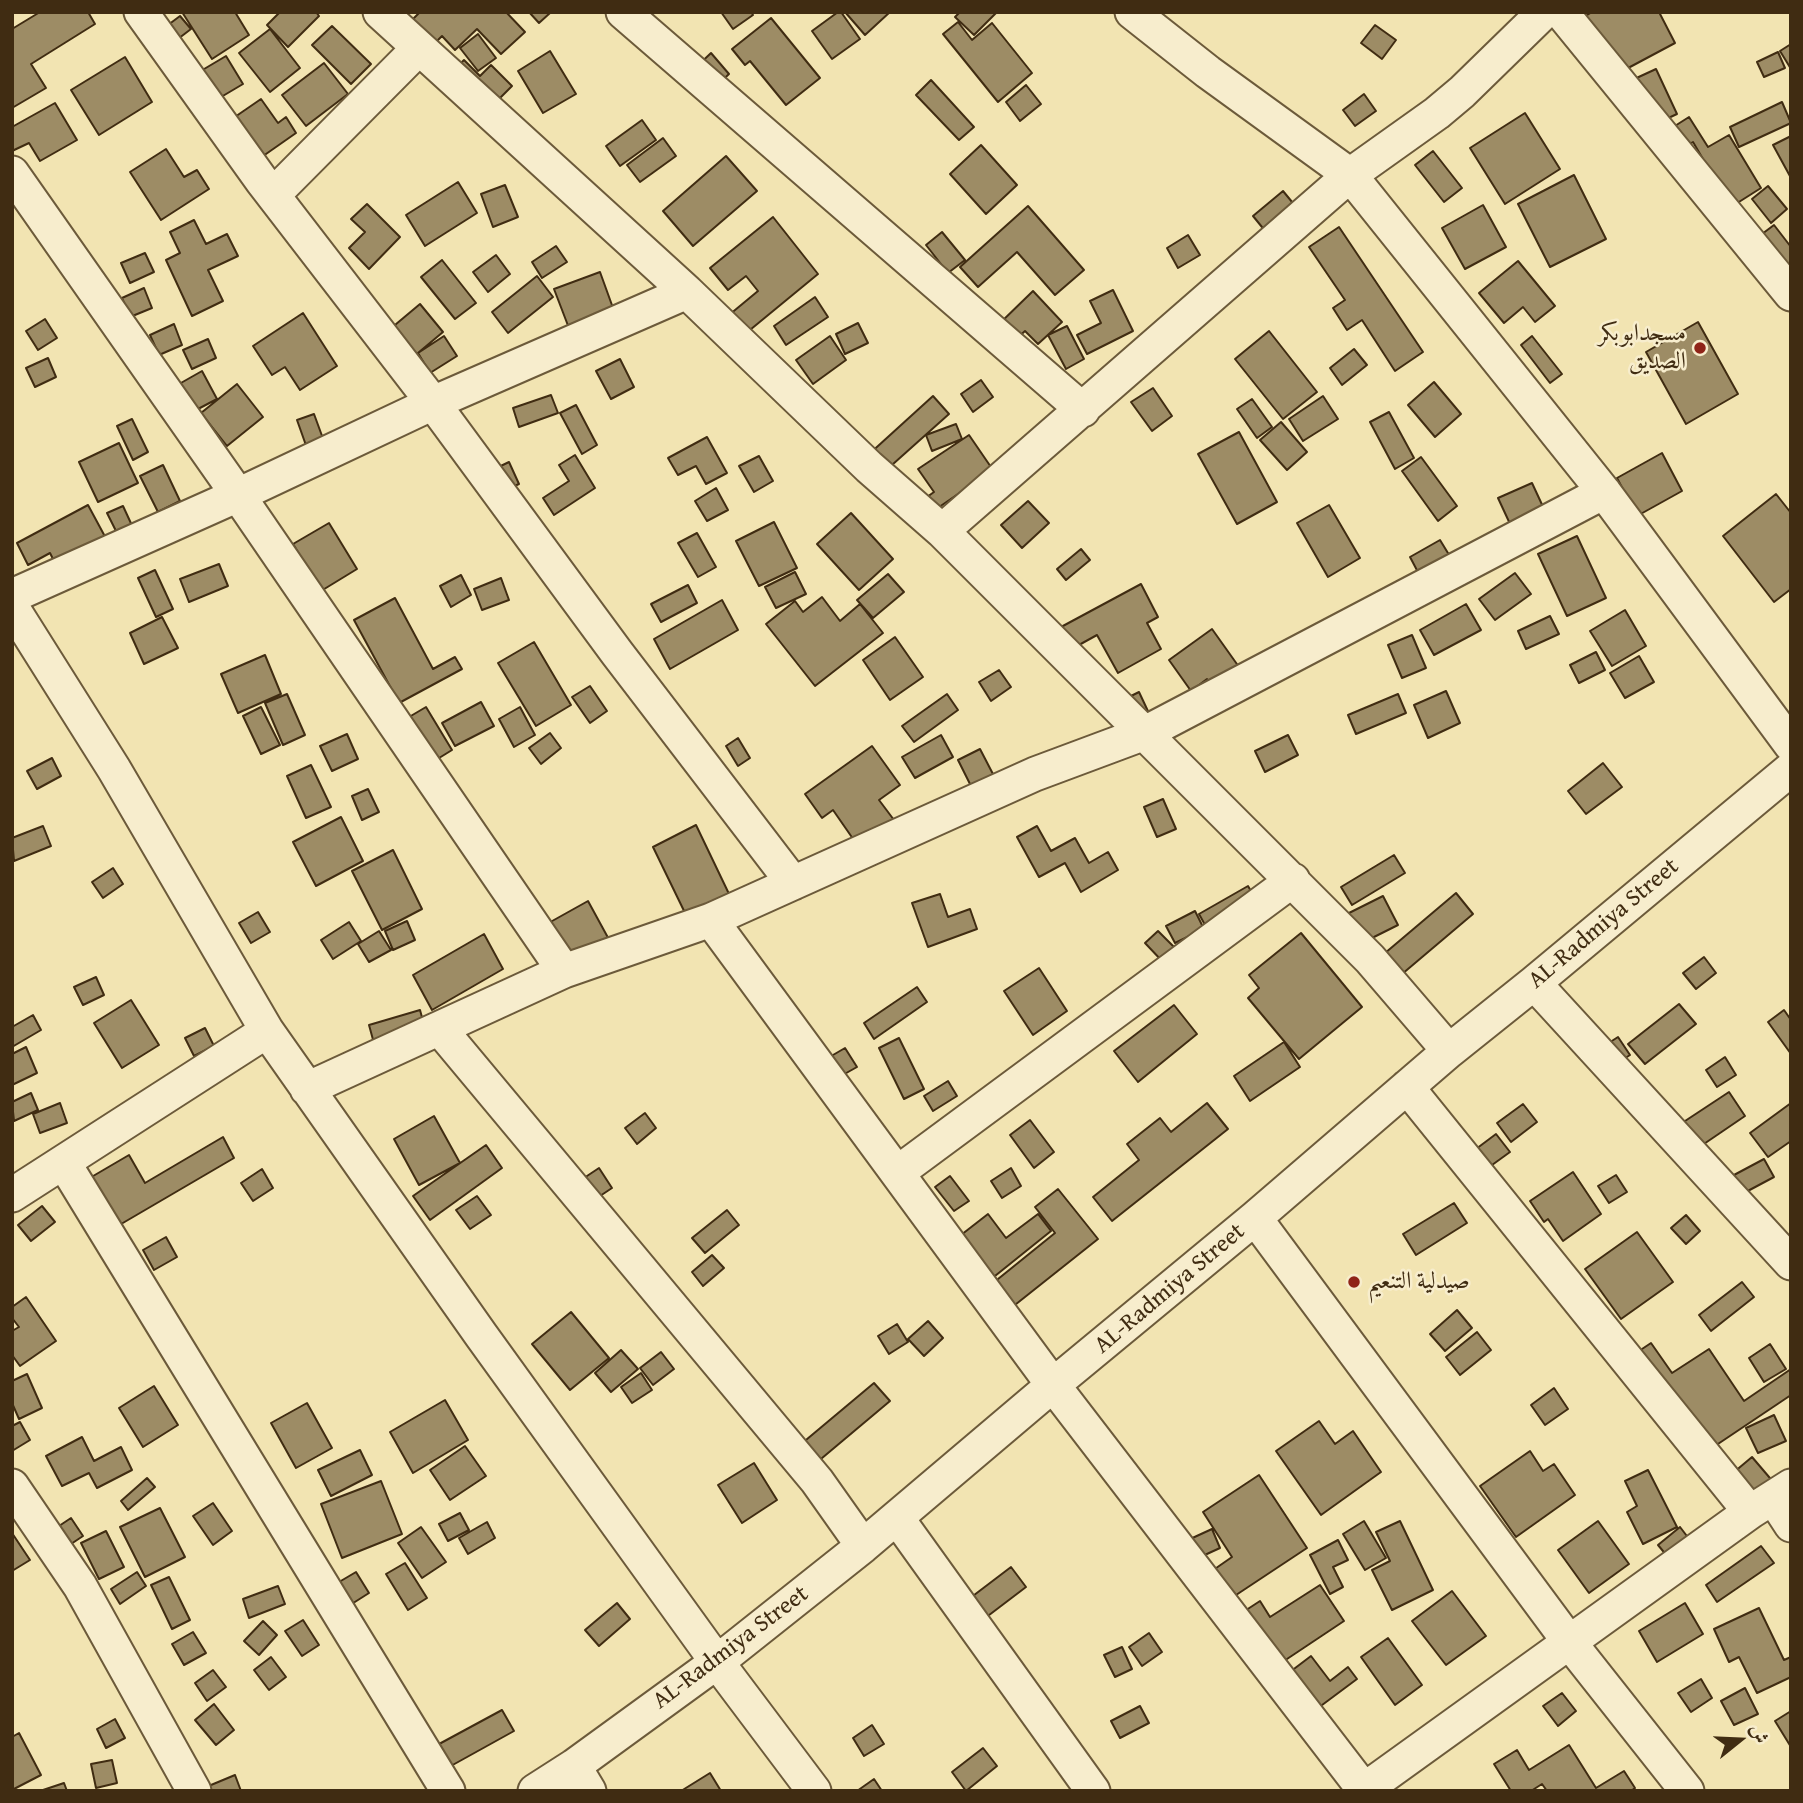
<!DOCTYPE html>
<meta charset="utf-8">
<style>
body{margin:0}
#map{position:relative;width:1803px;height:1803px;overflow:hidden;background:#f2e4b2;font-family:"Gentium Book Plus",Amiri,serif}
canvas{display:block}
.frame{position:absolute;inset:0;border:14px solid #402c12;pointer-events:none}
.north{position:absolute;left:1705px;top:1705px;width:70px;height:70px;-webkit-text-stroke:5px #f7edcd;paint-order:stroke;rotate:72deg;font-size:19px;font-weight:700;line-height:28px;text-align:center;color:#402c12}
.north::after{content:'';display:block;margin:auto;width:24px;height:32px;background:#402c12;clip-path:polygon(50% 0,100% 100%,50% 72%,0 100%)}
</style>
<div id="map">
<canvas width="1803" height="1803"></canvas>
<div class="frame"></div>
<div class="north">ش</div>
</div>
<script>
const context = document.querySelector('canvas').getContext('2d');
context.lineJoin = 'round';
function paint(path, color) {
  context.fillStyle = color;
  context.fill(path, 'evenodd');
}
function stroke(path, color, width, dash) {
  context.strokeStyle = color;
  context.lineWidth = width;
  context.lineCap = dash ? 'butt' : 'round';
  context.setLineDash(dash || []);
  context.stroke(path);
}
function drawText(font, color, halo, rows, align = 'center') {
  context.font = font + ' "Gentium Book Plus",Amiri,serif';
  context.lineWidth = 5;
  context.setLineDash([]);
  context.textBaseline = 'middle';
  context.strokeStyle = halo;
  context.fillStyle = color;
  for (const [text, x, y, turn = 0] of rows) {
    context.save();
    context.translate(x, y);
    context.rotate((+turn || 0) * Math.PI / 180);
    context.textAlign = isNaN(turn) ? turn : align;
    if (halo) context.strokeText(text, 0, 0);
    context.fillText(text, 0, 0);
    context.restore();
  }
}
const building = new Path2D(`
 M40,12h48l7,12 -64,40 15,24 -34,20v-79z
 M182,12h53l14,23 -37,24z
 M280,12h36l3,4 -31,31 -21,-22z
 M420,12h86l19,20 -24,22 -24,-25 -22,21 -13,-14 -12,12 -22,-24z
 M529,12h21v1l-11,10z
 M721,12h30l2,3 -20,14z
 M838,12h3l19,27 -28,20 -20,-28z
 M845,12h45l-25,23z
 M960,12h37l-23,23 -19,-18z
 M1592,12h67l16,31 -60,32 -31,-58z
 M180,16l11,13 -21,16 -10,-14z
 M771,18l49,60 -34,27 -36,-44 -5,4 -13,-16z
 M958,22l14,18 20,-17 40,50 -34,29 -55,-68z
 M1375,25l21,15 -14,19 -21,-16z
 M332,26l39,38 -20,20 -39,-39z
 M270,29l30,39 -30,24 -31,-39z
 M478,34l18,24 -18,13 -18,-23z
 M1791,44v25l-11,-18z
 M550,51l26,43 -33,19 -25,-42z
 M1778,52l7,16 -21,9 -7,-15z
 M711,53l18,21 -19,18 -19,-20z
 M226,56l17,28 -32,19 -17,-28z
 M125,57l27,45 -53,33 -28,-45z
 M464,60l16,16 11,-11 21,21 -26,26 -37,-37z
 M324,63l24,31 -42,32 -24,-31z
 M1656,69l21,45 -26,12 -21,-45z
 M931,80l43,47 -15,13 -43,-45z
 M1026,85l15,19 -21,17 -14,-19z
 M1364,94l12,17 -21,15 -12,-16z
 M261,99l17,24 8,-6 10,16 -40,28 -27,-40z
 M1782,102l9,21 -52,24 -9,-20z
 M55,103l22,37 -37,21 -11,-18 -17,8v-24z
 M1525,113l35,56 -55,35 -35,-56z
 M1689,117l19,30 21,-12 32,53 -30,19 -38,-65 -25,15 -12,-19z
 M642,120l14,20 -36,26 -14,-20z
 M1791,136v42l-18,-33z
 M663,138l13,18 -36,26 -13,-17z
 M981,145l36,40 -31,29 -36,-40z
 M166,149l18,28 13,-7 12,19 -48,31 -31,-48z
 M1433,151l29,37 -18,14 -29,-37z
 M726,156l31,35 -64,55 -30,-35z
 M1574,175l32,64 -56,28 -32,-63z
 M458,182l19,31 -52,33 -19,-31z
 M505,185l13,32 -25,10 -12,-33z
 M1768,186l19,23 -16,14 -19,-24z
 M1283,191l14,17 -31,24 -13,-16z
 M367,204l33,33 -31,32 -20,-21 16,-16 -14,-13z
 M1483,205l23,42 -41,22 -23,-41z
 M1028,206l56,64 -29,25 -38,-43 -39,35 -18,-20z
 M773,217l45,57 -79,65 -16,-19 35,-29 -12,-15 -18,14 -18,-22z
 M194,220l12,24 21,-10 11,22 -30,14 15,31 -31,15 -26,-56 14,-7 -10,-21z
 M1774,225l17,22v66l-25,-32 -8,-44z
 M1339,227l84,125 -28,19 -33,-51 -15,10 -14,-22 12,-8 -36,-53z
 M942,232l23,28 -17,13 -22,-28z
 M1188,235l12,20 -22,13 -11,-20z
 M556,246l11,16 -25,16 -10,-16z
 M145,253l9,19 -24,11 -9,-20z
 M496,255l14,19 -22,18 -15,-20z
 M442,260l34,43 -21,16 -34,-42z
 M1518,261l37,45 -20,16 -12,-15 -19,16 -25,-30z
 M600,272l17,47 -45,17 -18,-47z
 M537,276l16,21 -45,36 -16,-21z
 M144,288l8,20 -22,9 -8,-19z
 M1113,290l20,41 -46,23 -10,-19 24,-12 -11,-22z
 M1033,291l29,31 -24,22 -13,-13 -13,12 -15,-17z
 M815,297l13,20 -42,28 -12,-19z
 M420,304l23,28 -37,31 -23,-28z
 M303,313l34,53 -37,24 -15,-23 -13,8 -19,-29z
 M45,319l12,19 -19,12 -12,-19z
 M1698,322l40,72 -52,30 -40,-72z
 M858,323l10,20 -23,11 -9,-20z
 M174,324l8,21 -23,10 -9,-20z
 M1067,326l17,33 -18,10 -18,-34z
 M1269,331l48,61 -34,27 -48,-60z
 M444,336l13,20 -27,17 -12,-20z
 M830,336l16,24 -33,24 -17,-24z
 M1532,336l30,38 -12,9 -29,-38z
 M208,339l8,19 -24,11 -9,-19z
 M1354,349l13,16 -25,20 -12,-17z
 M48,358l8,19 -21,10 -9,-19z
 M620,359l14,28 -23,12 -15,-28z
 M202,371l15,28 -38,20 -14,-27z
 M981,380l12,17 -20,15 -12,-18z
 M1434,382l27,32 -26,23 -27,-32z
 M237,384l26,33 -36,29 -26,-33z
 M1153,388l19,28 -20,15 -21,-29z
 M551,395l7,18 -39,14 -6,-19z
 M933,396l16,18 -66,59 -16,-17z
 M1323,396l15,23 -35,22 -14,-22z
 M1252,399l20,28 -15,11 -20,-29z
 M576,405l21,40 -15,9 -22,-41z
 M1389,412l25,46 -19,11 -25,-47z
 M314,414l11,30 -17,7 -11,-31z
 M132,419l16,33 -15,8 -16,-34z
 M1281,422l26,30 -20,18 -27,-30z
 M956,424l6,15 -30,12 -6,-16z
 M1239,432l38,70 -40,22 -39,-70z
 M969,435l24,35 -64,44 -9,-12 14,-10 -16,-23z
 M707,437l20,36 -21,11 -10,-18 -18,9 -10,-17z
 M119,443l19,40 -40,19 -19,-40z
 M1662,453l20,38 -45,25 -20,-38z
 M575,455l20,33 -41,27 -11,-17 26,-17 -10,-16z
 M759,456l14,25 -19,11 -15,-26z
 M1421,457l36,49 -19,15 -36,-50z
 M509,462l10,22 -29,13 -10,-21z
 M163,465l17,36 -22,11 -18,-36z
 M1532,483l13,28 -34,15 -13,-28z
 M716,488l12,22 -21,11 -12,-20z
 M1776,494l15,19v76l-17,13 -51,-66z
 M1028,501l21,22 -27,25 -21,-23z
 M88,505l21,39 -50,27 -9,-18 -22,12 -11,-22z
 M1329,505l31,53 -32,19 -31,-54z
 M123,506l12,26 -15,7 -13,-26z
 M851,513l42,46 -34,31 -42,-46z
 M774,522l23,46 -38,18 -23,-45z
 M329,523l28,46 -36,22 -28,-47z
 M697,533l19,34 -18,10 -20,-34z
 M1577,536l29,62 -39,18 -29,-62z
 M1440,540l11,18 -31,18 -10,-19z
 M1081,549l9,11 -24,20 -9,-11z
 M219,564l9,22 -39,16 -9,-23z
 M155,570l18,39 -17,8 -18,-39z
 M795,572l11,22 -30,14 -11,-21z
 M1515,573l16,21 -36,26 -16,-21z
 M888,574l16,18 -31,26 -16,-18z
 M461,575l10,20 -20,12 -11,-21z
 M501,578l8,22 -27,10 -8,-21z
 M1141,584l17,33 -11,6 14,26 -43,24 -21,-38 -38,21 -11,-22z
 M688,585l9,18 -36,19 -10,-18z
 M822,597l18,24 20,-17 23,29 -68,53 -49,-62 29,-23 8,11z
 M395,598l38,71 22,-12 7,12 -63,34 -45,-83z
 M722,600l16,30 -68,39 -16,-30z
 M1466,604l15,26 -47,25 -14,-25z
 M1625,610l21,36 -34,20 -22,-35z
 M1550,616l9,18 -33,15 -8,-18z
 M162,617l16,31 -34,16 -14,-31z
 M1212,629l32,45 -27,19 -10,-14 -16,12 -22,-31z
 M1412,635l14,33 -24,10 -14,-33z
 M895,637l28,40 -33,23 -27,-40z
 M534,642l37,63 -35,21 -38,-63z
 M1596,652l9,18 -26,13 -9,-18z
 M265,655l16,39 -43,19 -17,-39z
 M1639,656l15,26 -29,16 -15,-25z
 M999,670l12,17 -20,14 -12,-19z
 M590,686l17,25 -17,12 -18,-26z
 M1446,691l14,32 -32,15 -14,-33z
 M1139,692l15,32 -35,-22z
 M287,694l18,41 -22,10 -18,-42z
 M947,694l11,16 -44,32 -12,-16z
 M1398,694l8,19 -50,21 -8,-19z
 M481,702l13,24 -39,20 -13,-23z
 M261,707l19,38 -19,9 -18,-38z
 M426,707l26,43 -21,13 -27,-43z
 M520,707l15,28 -21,12 -15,-28z
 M550,733l11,15 -20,16 -12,-16z
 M347,734l11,25 -26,12 -12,-25z
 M941,735l12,22 -38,21 -13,-21z
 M1288,735l10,20 -33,17 -10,-21z
 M738,738l12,20 -12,8 -12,-20z
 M872,746l28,39 -21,15 15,20 -36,26 -25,-36 -11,8 -17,-24z
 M980,749l14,27 -22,12 -14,-28z
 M52,758l9,18 -24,13 -10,-18z
 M1603,763l19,24 -36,27 -18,-23z
 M311,765l20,42 -25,11 -19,-42z
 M368,789l11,23 -17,8 -10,-24z
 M1163,799l13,30 -19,8 -13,-30z
 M341,817l22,44 -47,25 -23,-44z
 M696,825l34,71 -43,21 -34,-70z
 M43,826l8,20 -37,15 -2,-23z
 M1037,826l14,25 24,-13 14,25 19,-11 10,18 -37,22 -16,-29 -26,14 -22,-40z
 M393,850l29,59 -40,21 -30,-59z
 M1394,855l11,18 -53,32 -11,-18z
 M113,868l10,16 -20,14 -11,-16z
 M1248,886l11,19 -49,29 -11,-20z
 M1456,893l17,21 -78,66 -17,-21z
 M940,894l8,23 22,-8 7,20 -49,18 -16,-44z
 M1383,896l15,29 -36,18 -15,-29z
 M588,901l24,44 -43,23 -24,-43z
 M1195,911l9,18 -29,14 -9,-17z
 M258,912l12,20 -19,11 -12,-20z
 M407,921l8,19 -22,10 -8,-19z
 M349,922l12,19 -28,18 -12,-19z
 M379,931l12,19 -22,12 -11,-18z
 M1158,931l18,18 -13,13 -18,-19z
 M1301,933l61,74 -63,52 -51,-61 11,-10 -10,-13z
 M484,934l19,35 -71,41 -19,-35z
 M1704,957l12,16 -20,16 -13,-16z
 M1039,968l28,43 -34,24 -29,-44z
 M96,977l8,18 -21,10 -9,-18z
 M917,987l10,15 -53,37 -10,-16z
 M131,1000l28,45 -37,23 -28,-45z
 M1679,1004l17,20 -51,40 -17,-20z
 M1174,1005l23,29 -59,48 -24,-31z
 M420,1010l6,22 -51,15 -6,-22z
 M1784,1010l7,10v34l-23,-32z
 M33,1015l8,15 -29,17v-20z
 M205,1028l9,18 -20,10 -9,-18z
 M1618,1037l12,18 -17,11 -12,-18z
 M899,1038l25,51 -20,10 -25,-51z
 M1284,1042l16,25 -50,34 -16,-25z
 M26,1047l11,26 -25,12v-31z
 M845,1048l12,19 -25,14 -11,-19z
 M1725,1057l11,18 -19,12 -11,-17z
 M948,1081l9,15 -24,15 -9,-15z
 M1729,1092l16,24 -47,32 -16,-25z
 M31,1093l7,17 -24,11 -2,-19z
 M60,1103l7,20 -27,10 -7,-19z
 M1207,1103l21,26 -116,92 -19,-24 46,-37 -12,-16 33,-26 11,14z
 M1791,1103v38l-23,16 -18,-24z
 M1523,1104l14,18 -26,20 -14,-19z
 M645,1113l11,15 -19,16 -12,-16z
 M434,1116l26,47 -41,22 -25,-46z
 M1030,1120l24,32 -20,16 -24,-33z
 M1496,1134l14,18 -29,21 -13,-18z
 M223,1137l11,21 -118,69 -28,-48 41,-24 16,28z
 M486,1145l16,23 -72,52 -17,-24z
 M1764,1159l10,18 -30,16 -10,-18z
 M599,1168l13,20 -21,14 -13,-20z
 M1011,1168l10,18 -19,12 -11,-17z
 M262,1169l11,19 -20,13 -12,-18z
 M1573,1172l28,42 -38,27 -15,-22 -4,3 -14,-21z
 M1616,1175l11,17 -18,11 -11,-17z
 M950,1176l19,25 -15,10 -19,-24z
 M1058,1189l40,50 -102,81 -19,-24 78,-63 -20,-26z
 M477,1196l14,19 -21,14 -14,-19z
 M1454,1203l13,20 -51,32 -13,-21z
 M42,1206l13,16 -24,19 -13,-16z
 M727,1210l12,15 -34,28 -13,-15z
 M988,1214l18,24 32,-24 13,17 -66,53 -33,-42z
 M1686,1215l14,16 -14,13 -15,-16z
 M1637,1232l36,50 -52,37 -36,-50z
 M166,1237l11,20 -23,13 -11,-20z
 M712,1255l12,13 -21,18 -11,-14z
 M1742,1282l12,15 -43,34 -12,-16z
 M26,1297l30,44 -36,25 -8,-11v-24l7,-4 -7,-9v-11z
 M1457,1310l15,18 -27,23 -15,-17z
 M571,1312l38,46 -39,32 -38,-46z
 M928,1321l15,17 -19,18 -16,-17z
 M897,1324l11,18 -19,12 -11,-18z
 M1477,1332l14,18 -31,25 -14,-18z
 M1651,1343l21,30 37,-24 35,52 47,-32v26l-85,57 -67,-101z
 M1770,1344l16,25 -22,13 -15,-24z
 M621,1350l17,19 -27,23 -16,-19z
 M661,1352l13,17 -21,16 -13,-17z
 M641,1373l11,17 -20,13 -11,-16z
 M27,1374l15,34 -23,11 -7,-16v-22z
 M874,1383l16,18 -81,68 -15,-19z
 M154,1386l24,39 -35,22 -24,-39z
 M1554,1388l14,21 -23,16 -14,-20z
 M445,1400l23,40 -55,33 -23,-41z
 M307,1403l25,45 -36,20 -25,-45z
 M1774,1415l12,26 -28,12 -12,-25z
 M1319,1421l16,23 18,-13 28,41 -60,43 -45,-64z
 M20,1422l10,18 -18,11v-25z
 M82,1437l12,24 27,-14 11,23 -35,18 -8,-15 -27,13 -16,-30z
 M465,1446l21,30 -36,24 -20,-30z
 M360,1450l12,25 -41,21 -13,-26z
 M1530,1451l13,20 11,-7 21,31 -59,42 -36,-51z
 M1752,1457l23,27 -25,21 -23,-27z
 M754,1463l23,37 -35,23 -24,-38z
 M1648,1470l29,57 -34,17 -16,-32 10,-6 -12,-25z
 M1259,1475l48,73 -80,53 -18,-28 23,-16 -29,-45z
 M147,1478l8,9 -27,23 -7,-9z
 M381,1481l21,53 -60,24 -21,-54z
 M213,1503l19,28 -19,14 -20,-29z
 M160,1508l25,49 -40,20 -25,-50z
 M460,1513l9,17 -21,11 -9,-17z
 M71,1518l12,18 -18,12 -12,-18z
 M1364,1521l22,37 -21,12 -22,-36z
 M1400,1521l33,69 -41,20 -20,-40 18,-9 -14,-29z
 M1598,1521l31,43 -40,29 -31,-43z
 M487,1522l8,16 -27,16 -9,-16z
 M421,1527l25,35 -24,16 -24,-35z
 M1680,1527l13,17 -21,18 -14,-17z
 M1212,1529l8,19 -24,11 -8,-19z
 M106,1531l18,36 -25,12 -18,-36z
 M12,1533l18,27 -18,11z
 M1338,1540l10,20 -15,7 10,20 -13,7 -20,-39z
 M1761,1546l13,17 -57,39 -11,-17z
 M405,1563l22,35 -19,12 -22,-36z
 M1011,1567l15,20 -50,38 -15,-20z
 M137,1572l9,14 -26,18 -9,-15z
 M356,1572l13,21 -22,14 -13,-22z
 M169,1577l21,43 -18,9 -21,-44z
 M1320,1585l24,36 -75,50 -35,-53 26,-17 10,16z
 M278,1586l7,18 -36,14 -6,-19z
 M1452,1591l34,45 -40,29 -34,-44z
 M617,1603l13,16 -31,27 -14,-16z
 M1685,1603l18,31 -46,28 -18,-31z
 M1759,1608l25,52 7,-3v20l-34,16 -18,-36 -10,5 -15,-33z
 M303,1620l16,25 -17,11 -17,-25z
 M263,1621l14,14 -18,20 -15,-14z
 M193,1632l13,21 -22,12 -12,-21z
 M1149,1633l13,19 -20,14 -13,-19z
 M1388,1638l34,47 -27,20 -34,-48z
 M1122,1647l10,22 -17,8 -11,-22z
 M1311,1656l19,25 18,-14 9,12 -47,35 -28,-36z
 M271,1657l15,20 -17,13 -15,-20z
 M213,1670l13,17 -19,14 -12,-18z
 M1701,1679l11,19 -21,14 -13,-19z
 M1745,1688l13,26 -24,11 -13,-24z
 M1562,1693l14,18 -18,15 -15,-20z
 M214,1704l20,26 -18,15 -21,-25z
 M1140,1706l9,17 -29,15 -9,-17z
 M502,1710l12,21 -74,41 -12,-22z
 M1791,1711v36l-16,-26z
 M115,1719l10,19 -19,10 -9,-19z
 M872,1725l12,19 -20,12 -11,-18z
 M19,1733l22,42 -29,15v-53z
 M1569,1745l27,43 28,-17 11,17 -4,3h-84l-5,-7 -11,7h-20l-17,-27 23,-14 12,20z
 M983,1748l14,18 -31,25 -14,-19z
 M112,1760l5,23 -21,5 -5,-24z
 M710,1773l11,18h-40z
 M235,1775l6,16 -42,-1z
 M874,1779l8,12h-25z
 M64,1783l3,8h-27z`);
paint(building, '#9d8c65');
stroke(building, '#402c12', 2);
const minor = new Path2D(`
 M141,12l121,169 171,222 184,250 176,230
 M380,12l307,280 182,175 73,64 428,428 79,92
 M623,12l460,398
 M1132,12l76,60 142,103 254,317 187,253
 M1561,12l230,282
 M12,173l226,322 326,476
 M273,195l145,-146
 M942,531l408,-356 87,-62 25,-21 82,-80
 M12,596l226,-101 195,-92 254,-111
 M12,607l102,162 153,262 214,304 236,327 97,129
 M711,920l342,465 312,406
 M1534,983l257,280
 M440,1029l377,452 46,65
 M1407,1087l343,425
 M307,1089l257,-118 147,-51 324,-146 110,-41 459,-241
 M64,1163l384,628
 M897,1173l396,-293
 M12,1195l255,-164
 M1255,1218l315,425 117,148
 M12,1486l68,100 114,205
 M1774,1499l17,26
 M897,1518l196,273
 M574,1766l15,25
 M1364,1790l386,-278 41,-26
 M535,1791l39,-25 143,-104 146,-116 190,-161 202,-167 194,-167 85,-68 257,-214`);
stroke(minor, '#6c5a3a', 37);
stroke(minor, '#f7edcd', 33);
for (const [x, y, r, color] of [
 [1700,348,7,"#8f2418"],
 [1354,1282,7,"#8f2418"]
]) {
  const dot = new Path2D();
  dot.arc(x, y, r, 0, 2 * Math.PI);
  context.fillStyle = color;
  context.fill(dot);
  stroke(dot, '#f7edcd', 2.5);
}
drawText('24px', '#402c12', '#f7edcd', [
 ["مسجدابوبكر",1686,334],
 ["الصديق",1686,362],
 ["صيدلية التنعيم",1368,1282,"left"]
], 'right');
drawText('24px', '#402c12', '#f7edcd', [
 ["AL-Radmiya Street",1604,924,-40],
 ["AL-Radmiya Street",1170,1289,-40],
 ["AL-Radmiya Street",731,1648,-37]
]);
</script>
